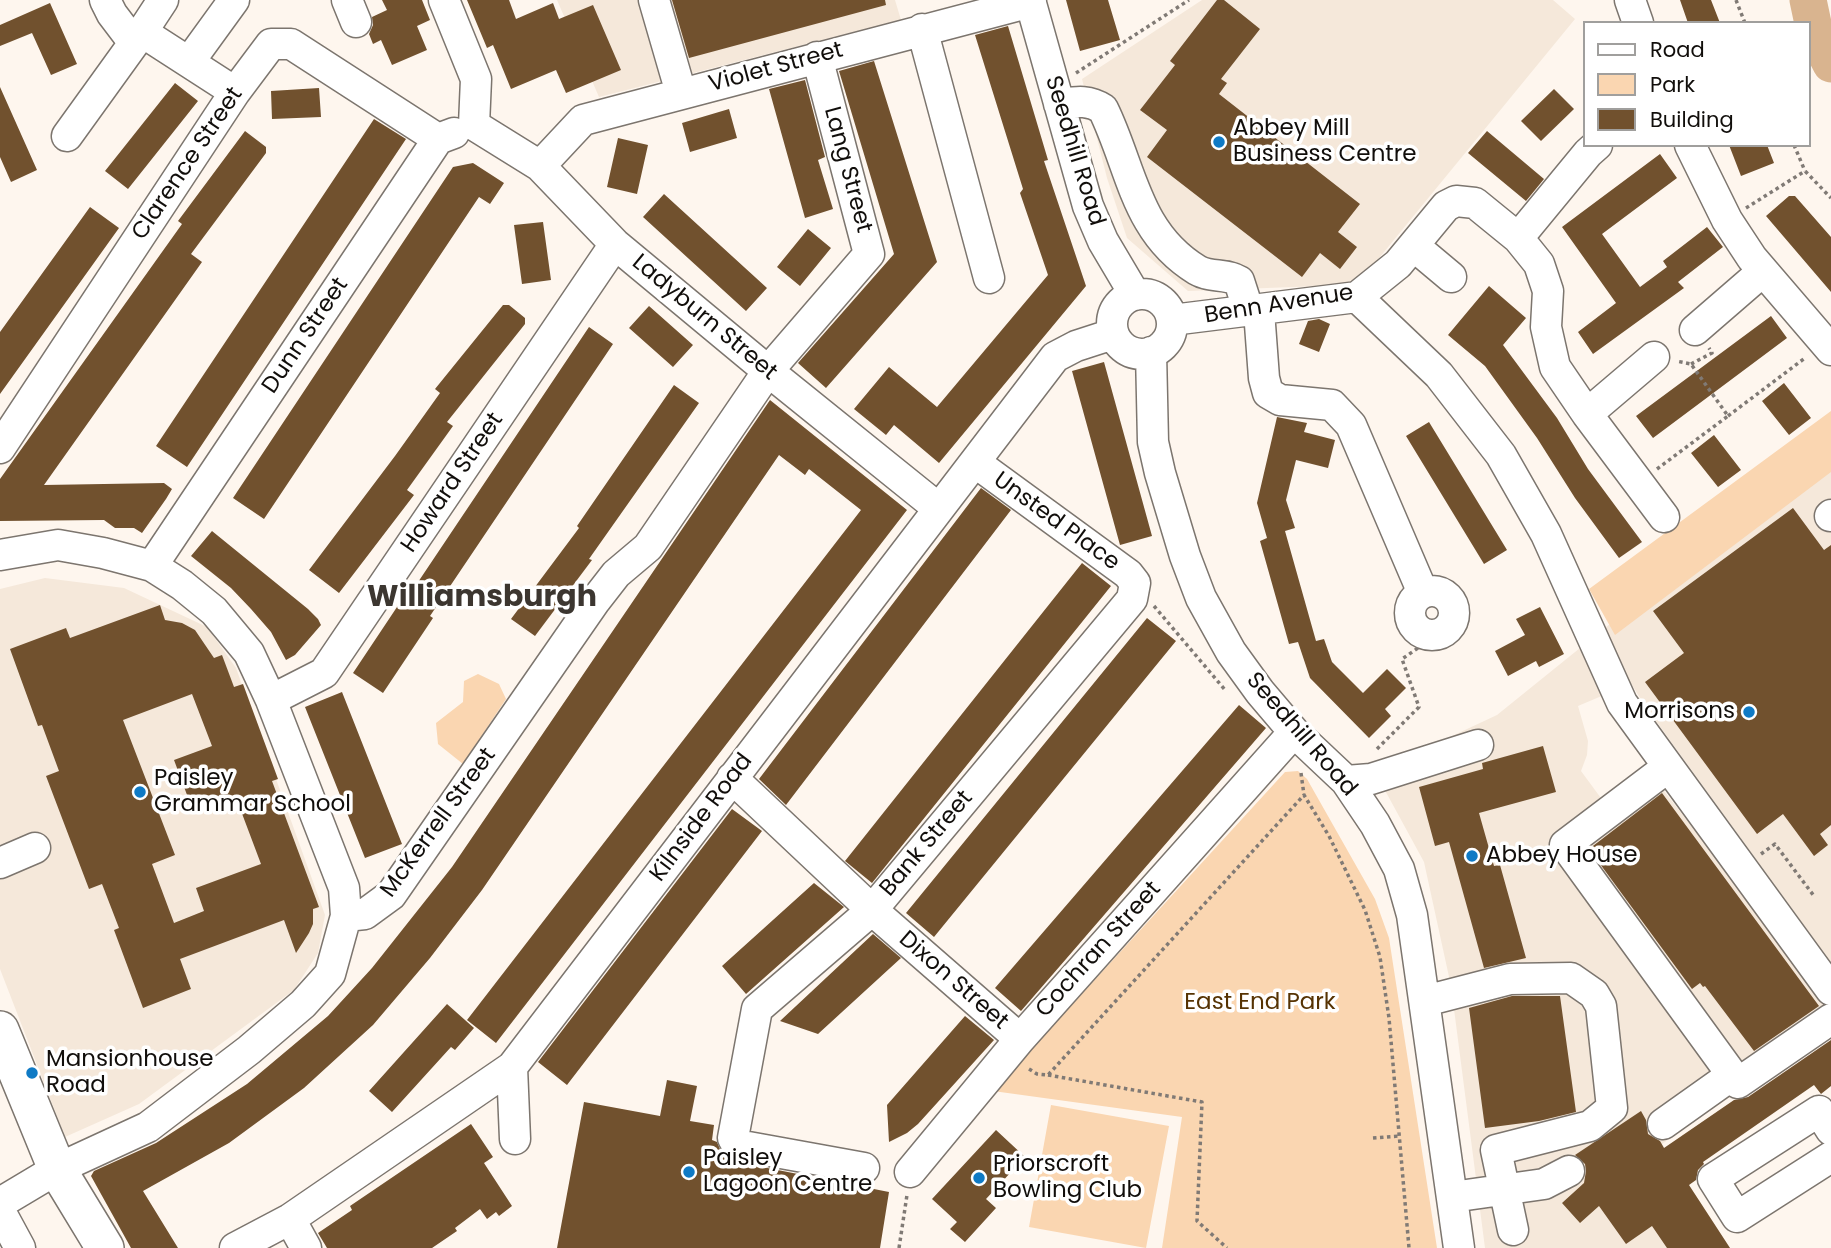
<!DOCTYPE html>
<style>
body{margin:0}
#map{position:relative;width:1831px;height:1248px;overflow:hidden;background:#fef6ee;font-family:Poppins,sans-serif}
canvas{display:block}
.legend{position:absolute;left:1583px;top:21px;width:228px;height:126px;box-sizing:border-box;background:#fff;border:2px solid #a09f9d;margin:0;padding:9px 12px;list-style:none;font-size:21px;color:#110e0b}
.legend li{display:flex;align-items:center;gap:14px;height:35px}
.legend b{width:35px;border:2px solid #a09f9d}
</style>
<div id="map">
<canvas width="1831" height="1248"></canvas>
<ul class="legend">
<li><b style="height:9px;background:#fff"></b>Road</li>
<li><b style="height:19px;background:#fad6b1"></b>Park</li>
<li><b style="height:19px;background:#71512e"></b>Building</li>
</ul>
</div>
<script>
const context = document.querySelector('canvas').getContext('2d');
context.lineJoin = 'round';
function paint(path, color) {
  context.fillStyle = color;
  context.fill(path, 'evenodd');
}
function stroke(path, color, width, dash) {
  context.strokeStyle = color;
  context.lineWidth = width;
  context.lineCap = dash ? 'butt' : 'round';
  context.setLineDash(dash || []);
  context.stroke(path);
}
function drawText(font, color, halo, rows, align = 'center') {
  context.font = font + ' Poppins,sans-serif';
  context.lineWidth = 7;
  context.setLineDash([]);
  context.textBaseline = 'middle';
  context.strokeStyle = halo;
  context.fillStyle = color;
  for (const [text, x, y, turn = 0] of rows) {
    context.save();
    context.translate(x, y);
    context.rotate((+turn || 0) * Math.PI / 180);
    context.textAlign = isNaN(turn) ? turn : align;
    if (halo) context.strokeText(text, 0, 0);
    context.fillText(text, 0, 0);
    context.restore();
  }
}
paint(new Path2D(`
 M557,0h338l6,20 -302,77z
 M1202,0h351l22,19 -200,244 -29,22 -158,6 -61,-53 -20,-60 -25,-99z
 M1831,448v515l-188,-260 -43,-71z
 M45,578l79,10 83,39 29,41 89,247 -7,38 -24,37 -155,114 -74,33 -65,-168v-380z
 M1580,648l24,47 -26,11 10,35 -1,14 -6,16 28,38 48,-27 174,222v23l-169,117 68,104h-245l-34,-262 -27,-124 -49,-90 122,-57z`), '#f5e8da');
paint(new Path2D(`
 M1831,411v61l-216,163 -26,-46z
 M478,674l21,10 7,15 -43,65 -25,-20 -2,-21 27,-21 1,-21z
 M1298,771l9,8 68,120 14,39 48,310h-275l20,-131 -189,-26 292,-319z
 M1051,1105l118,21 -23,122 -117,-21z`), '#fad6b1');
stroke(new Path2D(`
 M1808,0l7,33 16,31`), '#d9b48f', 37);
paint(new Path2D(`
 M382,0h40l8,20 -13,6 10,24 -35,15 -11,-25 -8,4 -4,-10 4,-9 -1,-8 15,-7z
 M467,0h42l7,19 37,-16 6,16 34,-14 28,65 -55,23 -10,-23 -45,19 -18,-44 -6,3z
 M672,0h213l1,5 -197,53z
 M1066,0h42l12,40 -40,11z
 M1217,0h7l36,29 -39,50 6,4 -8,11 141,110 -22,28 19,15 -17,22 -20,-16 -18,24 -155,-120 20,-27 -27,-20 35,-45 -5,-4z
 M1680,0h31l9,23h-32z
 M50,3l27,61 -26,11 -19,-42 -32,13v-21z
 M1008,26l40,134 -4,1 42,125 -147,177 -45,-38 -8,10 -32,-26 35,-42 48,40 111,-132 -28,-82 3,-4 -48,-154z
 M874,61l63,201 -111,126 -28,-25 96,-109 -55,-183z
 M805,80l20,77 -7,3 15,49 -28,9 -36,-129z
 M175,83l23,18 -70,88 -23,-18z
 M0,87l37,83 -26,12 -11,-25z
 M319,88l2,29 -49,2 -1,-28z
 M1554,89l20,20 -33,32 -20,-20z
 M729,109l8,29 -47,14 -8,-29z
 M374,119l32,20 -219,328 -31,-21z
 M245,131l21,16v6l-75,101 11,8 -158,223 120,-2 8,6 -6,10 -24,34 -8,-5h-19l-11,-8 -104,1v-42l182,-255 -4,-3z
 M1487,131l57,48 -18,22 -58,-48z
 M618,138l30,7 -11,49 -30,-7z
 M1729,145h38l7,18 -33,13z
 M1660,154l17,24 -75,56 38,53 27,-20 -4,-6 44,-34 16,20 -45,35 6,6 -91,66 -15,-22 38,-29 -54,-76z
 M473,163l31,20 -14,21 -11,-7 -215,322 -31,-21 220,-331z
 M664,194l103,94 -21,23 -103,-94z
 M1789,196h6l36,41v55l-65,-76z
 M90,207l29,21 -119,166v-62z
 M543,222l8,58 -29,4 -8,-59z
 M808,229l23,19 -31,38 -23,-19z
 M1489,286l37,32 -23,27 54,73 31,51 54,73 -23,16 -44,-60 -38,-60 -52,-72 -37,-31z
 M503,305h6l16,13v6l-78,98 6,4 -46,64 7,5 -75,98 -30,-23 86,-114 45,-63 -5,-4z
 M649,306l44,39 -20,22 -44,-39z
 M1771,316l16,22 -134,100 -17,-22z
 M1319,319l11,5 -11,28 -20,-8 9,-23z
 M589,327l24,17 -183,272 3,2 -50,75 -30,-20 50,-75 3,2z
 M1104,362l48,174 -32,9 -48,-174z
 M1784,383l27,35 -22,17 -27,-34z
 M674,385l25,18 -110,156 3,1 -57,76 -24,-17 68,-91 -2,-2z
 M770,400l137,110 -411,533 -29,-23 394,-510 -52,-41 -4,6 -26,-20 -297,435 -52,68 -57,67 -69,63 -75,55 -86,48 35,57h-47l-40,-72 3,-5 62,-28 91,-59 81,-68 44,-48 80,-101z
 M1277,417l30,6 -3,9 31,8 -7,28 -32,-8 -10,40 9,28 -10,3 31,110 8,-2 8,23 31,31 24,-24 19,19 -21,21 6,7 -22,22 -59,-60 -12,-36 -9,2 -29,-103 7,-3 -10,-35z
 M1429,422l78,128 -23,14 -78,-128z
 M1714,435l27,35 -23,17 -27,-34z
 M981,488l30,22 -225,295 -27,-26z
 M1793,508l31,42 7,-5v280l-11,9 8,11 -14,11 -31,-42 -26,20 -112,-152 39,-29 -31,-42z
 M212,531l96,78 10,10 3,6 -26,30 -9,5 -15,-28 -20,-23 -20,-21 -40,-32z
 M1082,563l29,23 -239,297 -27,-22z
 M160,605l5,15 17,3 13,7 19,28 8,-3 12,32 9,-3 35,95 -6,2 47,126 -6,2v15l-4,9 -13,20 -12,-33 -104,39 11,30 -48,19 -29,-78 5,-2 -17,-44 -13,5 -43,-113 13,-5 -17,-46 -4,1 -28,-77 56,-21 4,10zM192,694l20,52 -38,14 19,51 42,-16 26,69 -65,24 8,23 -30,12 -22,-59 23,-9 -52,-135z
 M1540,607l24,47 -25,13 -3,-6 -28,15 -13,-25 30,-16 -9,-16z
 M1147,618l29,23 -242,296 -28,-24z
 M342,692l60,152 -37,14 -60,-151z
 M1239,705l27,23 -245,283 -26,-23z
 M1543,746l13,46 -77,21 15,53 6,-1 26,93 -42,10 -35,-126 -14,4 -16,-59 64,-18 -1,-6z
 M1662,793l157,213 -65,45 -49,-65 -2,1 -3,-4 -8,6 -103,-140z
 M732,809l30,22 -195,254 -29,-23z
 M814,883l30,24 -98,87 -24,-28z
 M873,934l28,24 -83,76 -38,-13z
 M1512,996h48l16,116 -37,9 -54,7 -16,-120z
 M447,1004l27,24 -19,22 -4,-3 -59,65 -23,-21z
 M965,1016l29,24 -76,84 -11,9 -18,9 -2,-37z
 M1831,1040v46l-10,8 -7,-9 -111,77 1,2 -6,6 -2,10 -7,5 41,63h-63l-15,-22 -26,18 -27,-38 -19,17 -18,-20 22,-20 2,-12 -1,-7 -10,-9 66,-44 5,9 2,14 12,7 4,7 70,-48 14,-3z
 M667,1080l30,6 -7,35 24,4 -2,15 5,2 5,12 5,6 162,32 -9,56h-323l27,-146 76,14z
 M471,1124l22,33 -9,6 28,43 -13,10 -3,-4 -9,7 -7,-10 -25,19 2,3 -25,17h-105l-9,-15 34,-23 -2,-4z
 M996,1130l29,27 -39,42 10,9 -31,34 -15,-13 7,-7 -25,-23z`), '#71512e');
const minor = new Path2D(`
 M105,0l7,14 22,29
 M347,0l9,22
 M444,0l32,79 -2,46
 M654,0l27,93
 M1030,0l58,206 15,35 32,54
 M1630,0l8,23
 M922,29l67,249
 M142,32l21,-32
 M189,62l45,-62
 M1059,104c16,-2 29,-5 44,5 29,59 32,123 94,161 13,8 29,3 42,11l10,31
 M474,125l66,41 75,78 153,127 170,137
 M67,136l75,-104 93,60
 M1690,145l37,75 25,38 79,92
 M540,166l43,-46 448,-118
 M1518,238l70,-85 9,-8
 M1414,246l37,31
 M1112 324a30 30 0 1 1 60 0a30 30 0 1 1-60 0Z
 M1357,297l82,78 62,80 45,79 76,169 209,287
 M1259,311l5,67 4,15 12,7 52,5 19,20 72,168
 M1172,320l185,-23 41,-33 48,-58 10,-5 19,2 43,35 21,26 9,27 -2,36 9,40 32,47 67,-57
 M1695,330l67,-58
 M1151,352l2,90 7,31 25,83 16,42 30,54 29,40 34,40 52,49 29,43 24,45 13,46 47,333
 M1587,414l77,103
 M0,448l235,-356 36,-48h20l147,95
 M1830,516l1,-1
 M0,555l58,-10 45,8 49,13 30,19 32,26 35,42 22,47 73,188 2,28
 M152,566l286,-427 16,-6
 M1410 613a22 22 0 1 1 44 0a22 22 0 1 1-44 0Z
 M271,700l53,-27 291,-429
 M1668,767l-103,78 173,238 93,-64
 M732,778l140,132 148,129
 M1346,781l25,-2 107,-34
 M0,863l35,-15
 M1425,1001l85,-22 61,-1 23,16 7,12 11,102 -22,18 -94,24 17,80
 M512,1067l3,72
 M1663,1124l69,-49
 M1831,1130l-12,-19 -106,68 24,38 94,-60
 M864,1168l-127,-23 -4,-7 24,-129 115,-99 260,-311 3,-16 -7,-9 -152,-111
 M910,1172l110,-133 274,-307
 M1452,1197l92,-13 25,-13
 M0,1203l57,-34 91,-42 101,-77 54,-46 27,-30 16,-58 19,-2 26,-19 204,-294 21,-27 32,-27 120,-176 101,-117 -52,-197
 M0,1211l20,37
 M290,1219l16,29
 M235,1248l55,-29 222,-152 543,-710 21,-11 37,-12`);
const major = new Path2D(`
 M0,1030l57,139 48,79`);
stroke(minor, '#7c756e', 33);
stroke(major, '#7c756e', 40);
stroke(new Path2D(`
 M1736,0l9,23
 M1076,73l113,-73
 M1794,145l11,26
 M1746,208l59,-37 26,27
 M1691,364l21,-11 -3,-5
 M1728,416l77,-58
 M1657,469l71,-53 -37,-52 -15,-3
 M1154,606l72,85
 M1377,749l42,-42 -17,-48 38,-26
 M1301,773l3,22
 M1761,854l14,-10 39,52
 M1029,1069l8,5 11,1 256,-280 25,41 36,74 15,47 9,61 20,230
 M1048,1075l154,27 -5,119 30,27
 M1373,1138l26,-2
 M899,1248l8,-53`), '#807a75', 3.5, [3.5, 3.5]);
stroke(minor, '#fff', 30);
stroke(major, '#fff', 37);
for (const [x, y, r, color] of [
 [1219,142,7,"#0f7ac5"],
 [1749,712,7,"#0f7ac5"],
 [140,792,7,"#0f7ac5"],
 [1472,856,7,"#0f7ac5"],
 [32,1073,7,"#0f7ac5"],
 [689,1172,7,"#0f7ac5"],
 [979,1178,7,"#0f7ac5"]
]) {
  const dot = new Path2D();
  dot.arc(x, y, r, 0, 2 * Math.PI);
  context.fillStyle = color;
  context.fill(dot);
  stroke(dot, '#fff', 2.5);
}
drawText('23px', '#110e0b', '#fff', [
 ["Violet Street",776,68,-15],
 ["Seedhill Road",1074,151,73],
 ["Clarence Street",188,164,-56],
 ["Lang Street",847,170,75],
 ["Benn Avenue",1279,305,-9],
 ["Ladyburn Street",704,318,40],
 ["Dunn Street",306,336,-56],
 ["Howard Street",453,483,-56],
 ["Unsted Place",1056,522,36],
 ["Seedhill Road",1301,735,49],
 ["Kilnside Road",702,818,-53],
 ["McKerrell Street",439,823,-54],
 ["Bank Street",927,844,-50],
 ["Cochran Street",1099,950,-48],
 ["Dixon Street",953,981,41]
]);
drawText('23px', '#110e0b', '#fff', [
 ["Abbey Mill",1233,129],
 ["Business Centre",1233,155],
 ["Morrisons",1735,712,"right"],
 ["Paisley",154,779],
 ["Grammar School",154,805],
 ["Abbey House",1486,856],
 ["Mansionhouse",46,1060],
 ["Road",46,1086],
 ["Paisley",703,1159],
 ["Lagoon Centre",703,1185],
 ["Priorscroft",993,1165],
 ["Bowling Club",993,1191]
], 'left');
drawText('23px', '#563303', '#fff', [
 ["East End Park",1260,1003]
]);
drawText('bold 30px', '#3c3630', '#fff', [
 ["Williamsburgh",482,598]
]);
</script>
